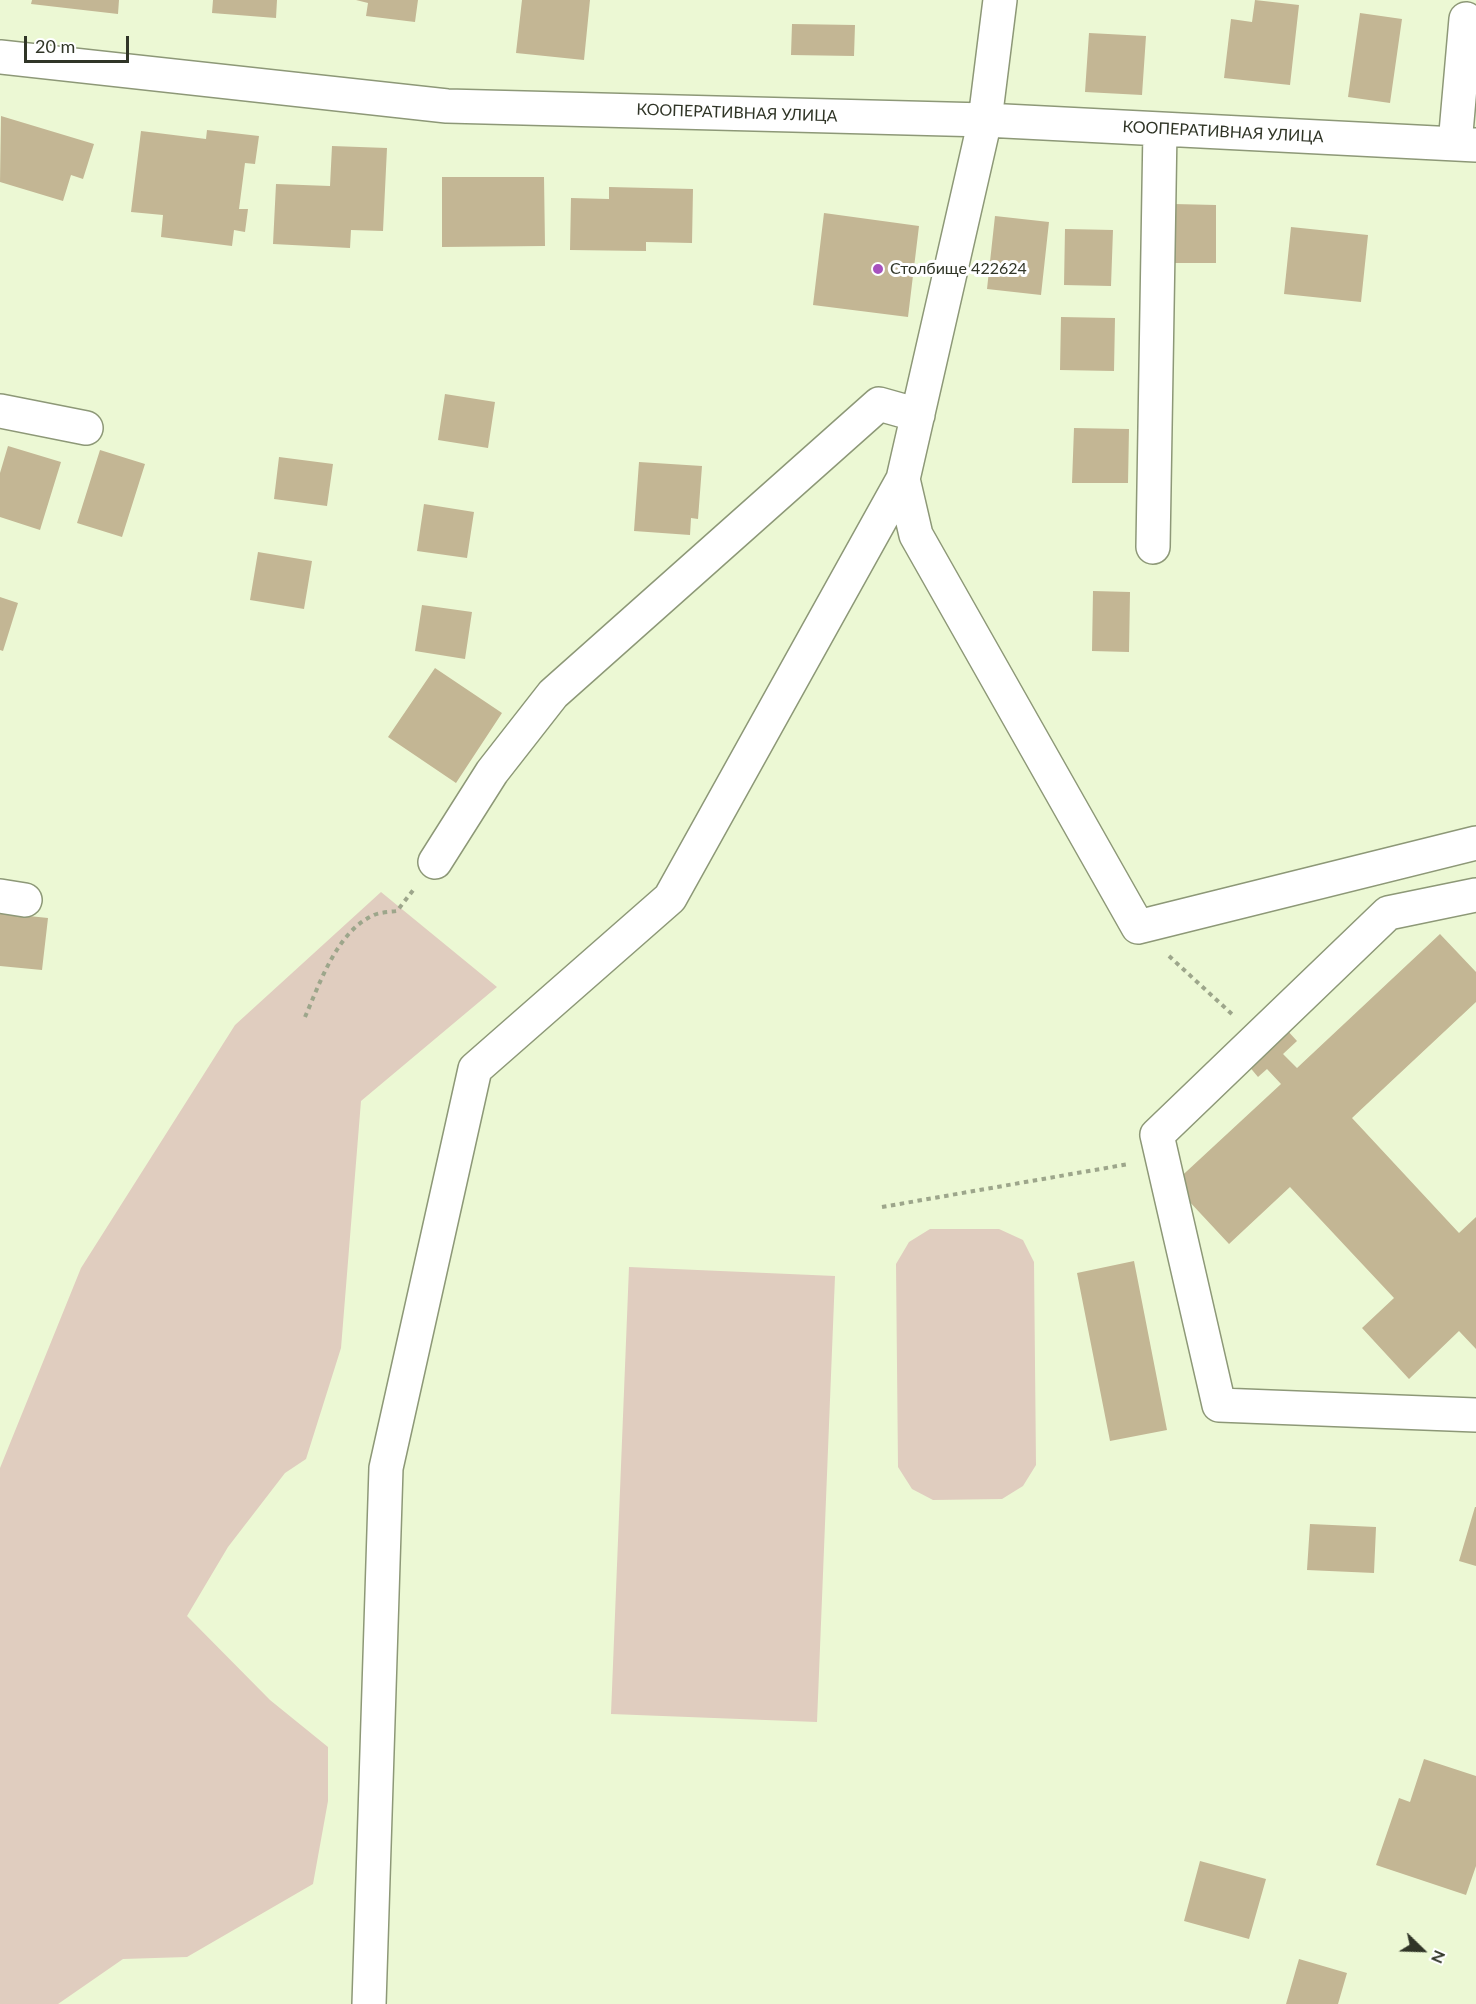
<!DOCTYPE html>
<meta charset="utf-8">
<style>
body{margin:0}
#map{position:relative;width:1476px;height:2004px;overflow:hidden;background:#ecf8d4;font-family:Lato,sans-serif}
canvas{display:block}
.north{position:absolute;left:1392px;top:1920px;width:60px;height:60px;-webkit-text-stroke:4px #fff;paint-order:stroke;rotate:113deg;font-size:16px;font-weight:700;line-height:24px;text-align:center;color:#303527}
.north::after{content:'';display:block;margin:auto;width:21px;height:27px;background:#303527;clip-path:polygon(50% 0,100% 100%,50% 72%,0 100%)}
.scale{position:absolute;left:24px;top:36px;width:105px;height:27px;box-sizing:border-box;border:3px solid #303527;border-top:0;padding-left:8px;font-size:18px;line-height:21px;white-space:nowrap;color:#303527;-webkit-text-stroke:4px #fff;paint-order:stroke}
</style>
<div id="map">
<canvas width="1476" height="2004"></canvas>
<div class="north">N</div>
<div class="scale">20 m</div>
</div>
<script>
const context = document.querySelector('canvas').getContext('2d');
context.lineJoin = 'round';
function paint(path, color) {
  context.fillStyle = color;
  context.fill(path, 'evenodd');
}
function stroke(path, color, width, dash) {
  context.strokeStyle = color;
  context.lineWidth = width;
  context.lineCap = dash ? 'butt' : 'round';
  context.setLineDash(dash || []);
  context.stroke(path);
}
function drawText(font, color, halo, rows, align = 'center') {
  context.font = font + ' Lato,sans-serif';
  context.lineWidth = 6;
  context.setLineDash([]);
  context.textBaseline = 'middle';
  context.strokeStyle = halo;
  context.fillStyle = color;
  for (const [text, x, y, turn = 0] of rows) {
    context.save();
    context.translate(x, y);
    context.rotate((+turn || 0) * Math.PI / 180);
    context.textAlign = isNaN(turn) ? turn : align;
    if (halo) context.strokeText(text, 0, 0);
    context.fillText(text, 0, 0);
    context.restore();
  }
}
paint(new Path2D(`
 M381,892l116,95 -136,114 -20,247 -35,111 -21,14 -57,74 -41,69 83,84 58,47v54l-15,83 -126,73 -64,2 -65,45h-58v-536l81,-200 154,-243z
 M930,1229h69l24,11 11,22 2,203 -13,21 -21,13 -69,1 -21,-11 -14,-22 -2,-203 13,-22z
 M629,1267l206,9 -18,446 -206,-8z`), '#e0cdbf');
paint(new Path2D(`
 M32,0h87l-1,14 -87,-10z
 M213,0h64l-1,18 -64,-5z
 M356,0h62l-3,22 -49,-6 2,-13z
 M522,0h68l-6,60 -68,-7z
 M1255,0l44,5 -9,80 -66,-7 7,-59 21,3z
 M1360,13l42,6 -12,84 -42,-6z
 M792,24l63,1 -1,31 -63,-1z
 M1089,33l57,3 -4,59 -57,-3z
 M1,116l93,28 -11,35 -12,-4 -8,26 -63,-19z
 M207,130l52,6 -4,28 -10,-1 -6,46h9l-3,23 -11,-2 -2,16 -71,-9 2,-22 -32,-3 10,-81 65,8z
 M332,146l55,2 -4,83 -32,-1 -1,18 -77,-4 3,-60 54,2z
 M442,177h102l1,69 -103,1z
 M609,187l84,2 -1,54 -46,-1v9l-76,-1 1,-52 38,1z
 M1174,204l42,1v58h-43z
 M824,213l95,13 -11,91 -95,-12z
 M995,216l54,6 -8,73 -54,-6z
 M1291,227l77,8 -7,67 -77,-8z
 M1065,229l48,1 -2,56 -47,-1z
 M1061,317l54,1 -1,53 -54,-1z
 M445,394l50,8 -7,46 -50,-8z
 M1074,428l55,1 -1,54h-56z
 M8,446l53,16 -21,68 -40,-13v-44z
 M100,450l45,14 -23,73 -45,-14z
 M279,457l54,7 -6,42 -53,-7z
 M639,462l63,4 -4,53 -7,-1 -1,17 -56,-4z
 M424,504l50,8 -7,46 -50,-7z
 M258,552l54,9 -8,48 -54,-9z
 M1093,591l37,1 -1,60 -37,-1z
 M0,597l18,6 -15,48 -3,-1z
 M422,605l50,7 -7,47 -50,-8z
 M435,668l67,45 -46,70 -68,-46z
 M0,913l48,5 -6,52 -42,-4z
 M1440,934l36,38v30l-124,116 107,115 17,-16v132l-17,-18 -50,48 -47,-51 32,-30 -104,-111 -61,57 -56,-60 108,-100 -14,-15 -9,8 -10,-12 38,-36 11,12 -14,13 14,14z
 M1134,1261l33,169 -57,11 -33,-168z
 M1475,1507h1v59l-17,-5z
 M1310,1524l66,3 -2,46 -67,-3z
 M1424,1759l52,17v90l-10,29 -90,-30 23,-67 11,4z
 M1200,1861l66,18 -17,60 -65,-18z
 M1299,1959l48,14 -9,31h-52z`), '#c3b694');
const minor = new Path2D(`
 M0,57l447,49 538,14 491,25
 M1455,144l11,-125
 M0,411l86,17
 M903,479l13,56 222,392 338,-84
 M1153,547l7,-418
 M435,862l57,-90 61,-78 326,-290 39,11
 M1476,895l-88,18 -231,222 62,270 257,10
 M0,896l25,4
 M369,2004l17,-536 89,-399 195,-171 233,-419 82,-359 15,-120`);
stroke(minor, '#8d9877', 36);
stroke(new Path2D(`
 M1169,956l65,60
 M305,1017c15,-34 32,-86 69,-102 7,-3 16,-3 23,-4l17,-22
 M882,1207l247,-43`), '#9da68b', 4, [4.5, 4.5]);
stroke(minor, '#fff', 33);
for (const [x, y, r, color] of [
 [878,269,6,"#a751be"]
]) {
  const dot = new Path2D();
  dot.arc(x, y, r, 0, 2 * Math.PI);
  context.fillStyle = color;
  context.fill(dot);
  stroke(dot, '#fff', 2);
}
drawText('16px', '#303527', '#fff', [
 ["КООПЕРАТИВНАЯ УЛИЦА",737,113,2],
 ["КООПЕРАТИВНАЯ УЛИЦА",1223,132,3]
]);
drawText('16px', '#303527', '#fff', [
 ["Столбище 422624",890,269]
], 'left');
</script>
